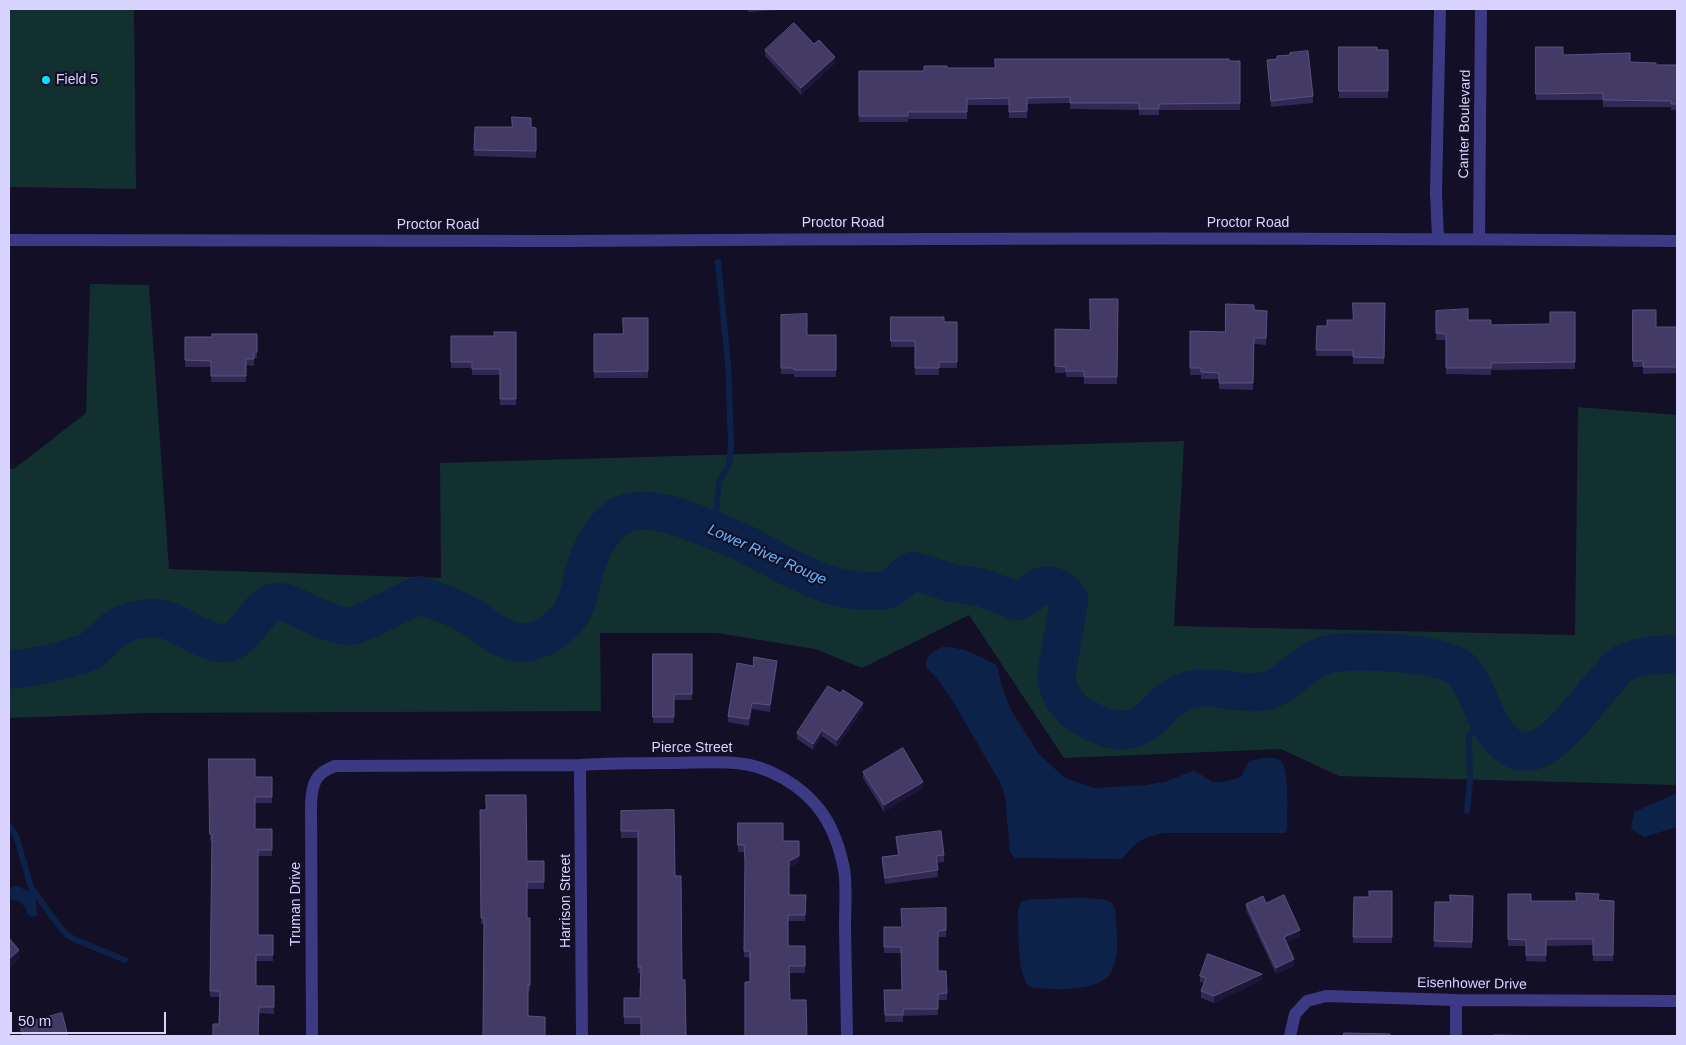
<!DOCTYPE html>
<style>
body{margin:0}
#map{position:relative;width:1686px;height:1045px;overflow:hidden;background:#130f26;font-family:Arial,sans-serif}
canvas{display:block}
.frame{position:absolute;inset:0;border:10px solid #d9d4ff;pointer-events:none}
.scale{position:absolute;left:10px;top:1012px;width:156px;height:22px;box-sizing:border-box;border:2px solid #d9d4ff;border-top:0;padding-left:6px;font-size:15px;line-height:18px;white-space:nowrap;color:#d9d4ff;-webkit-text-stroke:4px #130f26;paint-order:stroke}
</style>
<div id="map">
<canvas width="1686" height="1045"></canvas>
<div class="frame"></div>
<div class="scale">50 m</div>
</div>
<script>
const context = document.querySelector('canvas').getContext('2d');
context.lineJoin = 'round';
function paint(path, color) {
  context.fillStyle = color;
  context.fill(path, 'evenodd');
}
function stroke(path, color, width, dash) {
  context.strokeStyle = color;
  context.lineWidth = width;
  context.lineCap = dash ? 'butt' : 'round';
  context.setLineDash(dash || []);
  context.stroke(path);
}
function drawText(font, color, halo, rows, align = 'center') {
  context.font = font + ' Arial,sans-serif';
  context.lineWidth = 4.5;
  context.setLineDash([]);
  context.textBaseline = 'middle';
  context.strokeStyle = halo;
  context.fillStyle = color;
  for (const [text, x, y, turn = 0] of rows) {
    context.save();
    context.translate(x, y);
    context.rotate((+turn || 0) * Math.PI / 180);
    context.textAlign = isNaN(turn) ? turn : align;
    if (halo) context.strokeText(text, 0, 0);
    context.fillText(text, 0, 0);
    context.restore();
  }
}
paint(new Path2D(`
 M9,9h125l2,180 -127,-2z
 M90,284l59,1 20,284 272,9 -1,-115 744,-22 -10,185 401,9 3,-228 99,8v366l-3,4 -335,-9 -58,-27 -217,9 -95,-143 -107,53 -47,-19 -98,-16h-117l1,78 -453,2 -139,5v-250l5,1 72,-56z`), '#12302f');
paint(new Path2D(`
 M942,647c23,0 35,8 55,18l4,18 10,27 28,44 26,24 29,10 52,-3 22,-4 26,-11 18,12h10l19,-5 8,-16c9,-2 22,-6 31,-1 10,7 7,56 7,69l-2,4h-119c-22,3 -30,9 -44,26l-107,-1 -5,-6 -5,-55 -4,-13 -49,-84 -17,-24 -8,-7 -1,-8 4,-7z
 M1677,793v34l-33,10 -13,-8 3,-17z
 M13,886h7l4,4c13,1 13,16 13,26l-5,1 -5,-3 -1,-6 -7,-7 -8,-1 -2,-9z
 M1029,899c20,1 61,-4 79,2 4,1 6,4 7,8 1,14 3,29 2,43 -1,6 -3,16 -7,22 -14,19 -60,16 -81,13 -13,-16 -10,-56 -11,-77l3,-8z`), '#0c2248');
stroke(new Path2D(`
 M712,530l4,-17 3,-32 10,-16 2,-21 -3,-81 -10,-101
 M1467,811l3,-28 -1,-45 2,-5 14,-17
 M9,826l7,9 15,52 24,34 12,14 9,5 49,20`), '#0c2248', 6);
stroke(new Path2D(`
 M9,670c23,-3 44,-6 66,-14 5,-1 11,-2 15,-5 9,-6 16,-16 25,-22 9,-6 22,-10 33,-11 26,-4 52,27 78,25 20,-2 31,-37 49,-41 17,-3 50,25 75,24 12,-1 55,-25 69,-31 17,6 34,11 49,20 16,9 31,25 49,27 10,2 21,-2 29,-6 8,-5 17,-12 23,-20 11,-14 11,-33 17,-50 8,-23 22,-52 50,-55 20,-2 41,5 59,12 15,6 31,12 46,19 39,19 80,48 125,49 7,0 16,1 23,-2 9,-4 14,-14 24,-18l39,12 28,4 37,14c10,-3 16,-12 25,-15 10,-3 24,5 27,14l-13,77c2,16 12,31 26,39 20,13 45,22 66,4 15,-13 22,-24 42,-30 27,-8 52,8 79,0 22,-7 34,-29 57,-35 24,-7 120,-3 136,15 14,15 20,45 34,63 32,43 63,2 86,-24 12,-15 24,-29 37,-43 17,-11 38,-11 58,-12`), '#0c2248', 38);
stroke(new Path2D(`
 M1438,238l-2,-46 4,-183
 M1479,239l2,-230
 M9,240c184,-1 369,2 553,1 372,-3 744,-4 1115,0
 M580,765l2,271
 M312,1036l-1,-232c1,-20 4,-31 24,-38l245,-1c30,-2 61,-2 91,-2 21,0 43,-2 65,0 31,2 65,22 84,47 12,16 20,39 24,59 3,18 1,39 1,57 1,37 1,74 2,110
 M1290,1036l5,-22 12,-13 19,-5 130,4 221,1
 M1456,1036v-36`), '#3d3a85', 12);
paint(new Path2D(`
 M748,9h44l-44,3z
 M814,44l21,19 -34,32 -36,-39v-6z
 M1339,47l49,3v48h-49z
 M1536,47l27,8 93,10h21v45h-6v-3h-68v-7h-67z
 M1267,60l46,36v7l-42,4z
 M1229,61h11v49h-81v5h-20v-5l-69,-1v-6l-43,1v14h-18v-13h-42v14h-59v3h-49v-51h65l23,-3h48z
 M475,127l61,1v30l-62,-2z
 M1118,299l-1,85h-33v-7h-18v-4h-11v-44l35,1z
 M1385,303l-1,61h-31v-8h-37l1,-30h10l26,-6z
 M1254,310l13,1 -1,34 -12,-1 -1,46 -34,-1v-10h-18v-4h-11v-44l35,1z
 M1633,310l23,17h21v46l-34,1v-7h-10z
 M1436,311l32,9 23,5 59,-1 25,-12v57l-84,1v5l-45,-1v-34h-10z
 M781,315l26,20h29v42h-42v-3h-13z
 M891,317l53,5h13v46h-18v7h-24v-28h-24z
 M648,318v60h-54v-44h29z
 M516,332v73h-16v-30h-28v-7h-21v-32h43z
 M257,334v24h-3v8l-8,-1v17h-35v-15h-26v-30h27z
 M653,654h39v46h-18v23h-21z
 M753,666l24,1 -7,45 -18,-3 -3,17 -21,-4v-6z
 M840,693l23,16 -26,38 -15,-11 -9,14 -16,-11v-6z
 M209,759l46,18h17v26h-17v26h17v27h-14v79h15v26h-17v25h18v28l-15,-1 -40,11 1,-27h-10l2,-156h-2z
 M863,772l60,16 -39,24 -21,-34z
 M480,810l47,51h17v28h-17v29h3v73h-2l-45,45 1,-112h-3z
 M674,810l-33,214h-17v-26h16l1,-25h-3v-135h-17v-27z
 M738,823l45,18 16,21 -10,5v28h17l-1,26h-17v25h17v27h-16l1,27 17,36 -57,-54v-24l-6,-1 1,-91 -1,-14h-6z
 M896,837l48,18v7l-7,1 1,14 -53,7 -3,-20v-7l16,-2 -2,-11z
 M1392,891v52h-39l1,-46h15z
 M1508,894l23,7h83l-1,60h-20v-16l-47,1v16l-20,-1v-15h-18z
 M1473,896l-1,52 -38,-1 1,-45h15z
 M1266,903l34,33 -14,7 8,23 -18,8 -30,-64v-6z
 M946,908v29h-8v34l9,22v7h-9v15l-35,1v6h-18l-1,-32h18l-1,-37h-17v-26h18z
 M1200,976l62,4 -48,23 -13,-5v-7l3,-8 -4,-1z
 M20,1025l48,11h-46l-2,-4z`), '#312854');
paint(new Path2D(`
 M835,57v6l-34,32v-7z
 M777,661v6l-7,45v-7z
 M752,703v6l-3,17v-7z
 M863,703v6l-26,38v-7z
 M822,730v6l-9,14v-6z
 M923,782v6l-39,24v-7z
 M799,856v6l-10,5v-6z
 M1300,930v6l-16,8v-7z
 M10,932v10l-1,1v-9z
 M19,950v9l-10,10v-10z
 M1294,959v7l-18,8v-6z
 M1262,974v6l-48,23v-7z`), '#1d163a');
const building = new Path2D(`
 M794,23l20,21 5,-4 16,17 -34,31 -36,-38z
 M1339,47h38v3h11v41h-49z
 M1536,47h27v8l67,-2v9l26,1v2h21v39h-6v-3l-68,-1v-7l-67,1z
 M1308,51l5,45 -42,5 -4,-41 10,-1v-3l13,-1v-2z
 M995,59h234v2h11v42l-81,1v5h-20v-6h-69v-6l-43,1v13l-18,1v-14l-42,1v13h-59v4h-49v-45h65v-5h23v2h48z
 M512,117l19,1v9l5,1v23l-62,-1 1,-23h37z
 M1090,299h28l-1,78h-33v-6h-18v-4l-11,-1v-37l35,1z
 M1353,303h32l-1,55 -31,-1v-7h-37l1,-24h10v-6h26z
 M1226,304l28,1v5l13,1 -1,27h-12l-1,45h-34v-10l-18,-1v-4h-11v-37l35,1z
 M1468,309v11h23v5l59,-1v-12h25v50l-84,1v5h-45v-34l-10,-1v-22z
 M1633,310h23v17h21v40h-34v-6h-10z
 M807,314v21h29v35h-42v-2h-13v-53z
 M891,317h53v5h13v40h-18v6h-24v-27h-24z
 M623,318h25v53l-54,1v-38h29z
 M494,332h22v67h-16v-30h-28v-7h-21v-26h43z
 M212,334h45v18h-3v7h-8v17h-35v-15l-26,-1v-23h27z
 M653,654h39v40h-18v23h-21z
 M754,657l23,4 -7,44 -18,-2 -3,16 -21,-3 9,-53 16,3z
 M828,686l12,7 3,-3 20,13 -26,37 -15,-10 -9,14 -16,-11z
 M903,748l20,34 -39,23 -21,-33z
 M209,759h46v18h17v20h-17v32h17v21h-14v85h15v20h-17v31h18v21h-15l-1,29h-45v-12h6l1,-33h-10l2,-157h-2z
 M486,795h40l1,66h17v21h-17v36h3v67h-2v31l17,1v19h-62l1,-118h-3l-1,-108h6z
 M674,810l1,66h6l1,104h3l1,56h-45v-19h-17v-19h16l1,-31h-3v-136h-17v-20z
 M738,823h45v18h16v15l-10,5v34h17l-1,20h-17v31h17v20h-16l1,34h16l1,36h-62v-54h5v-31h-6l1,-91 -1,-15h-6z
 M941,831l3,24 -8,1 2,14 -53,8 -3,-21 17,-2 -3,-18z
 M1369,891h23v46h-39l1,-40h15z
 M1576,893l23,1 -1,6 16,1 -1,54h-20v-16h-47v16h-20v-15l-18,-1v-45h23v7h45z
 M1284,895l16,35 -16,7 10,22 -18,9 -30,-64 17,-8 3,7z
 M1450,895l23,1 -1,46 -38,-1 1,-39h15z
 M946,908v22l-8,1v40h8l1,22 -9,1v15h-35v6h-18l-1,-25h18l-1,-43h-17v-20h18l-1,-18z
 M9,938l10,12 -10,9z
 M1208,954l54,20 -48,22 -13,-5 5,-13 -6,-2z
 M62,1013l6,23h-44l-4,-11z
 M1344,1033l46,1v2h-46z
 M1494,1035l62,1h-63z`);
paint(building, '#433a66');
stroke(building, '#5a527e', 1);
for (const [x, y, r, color] of [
 [46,80,5,"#00e5ff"]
]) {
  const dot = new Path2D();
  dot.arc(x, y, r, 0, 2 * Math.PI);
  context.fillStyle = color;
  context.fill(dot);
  stroke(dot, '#130f26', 2);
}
drawText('14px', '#d9d4ff', '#130f26', [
 ["Field 5",56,80]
], 'left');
drawText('14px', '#d9d4ff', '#130f26', [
 ["Canter Boulevard",1465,124,-89],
 ["Proctor Road",843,223],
 ["Proctor Road",1248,223],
 ["Proctor Road",438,225],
 ["Pierce Street",692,748],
 ["Harrison Street",566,901,-90],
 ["Truman Drive",296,904,-90],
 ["Eisenhower Drive",1472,984,1]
]);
drawText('italic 15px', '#62b6ff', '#130f26', [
 ["Lower River Rouge",767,555,24]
]);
</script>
